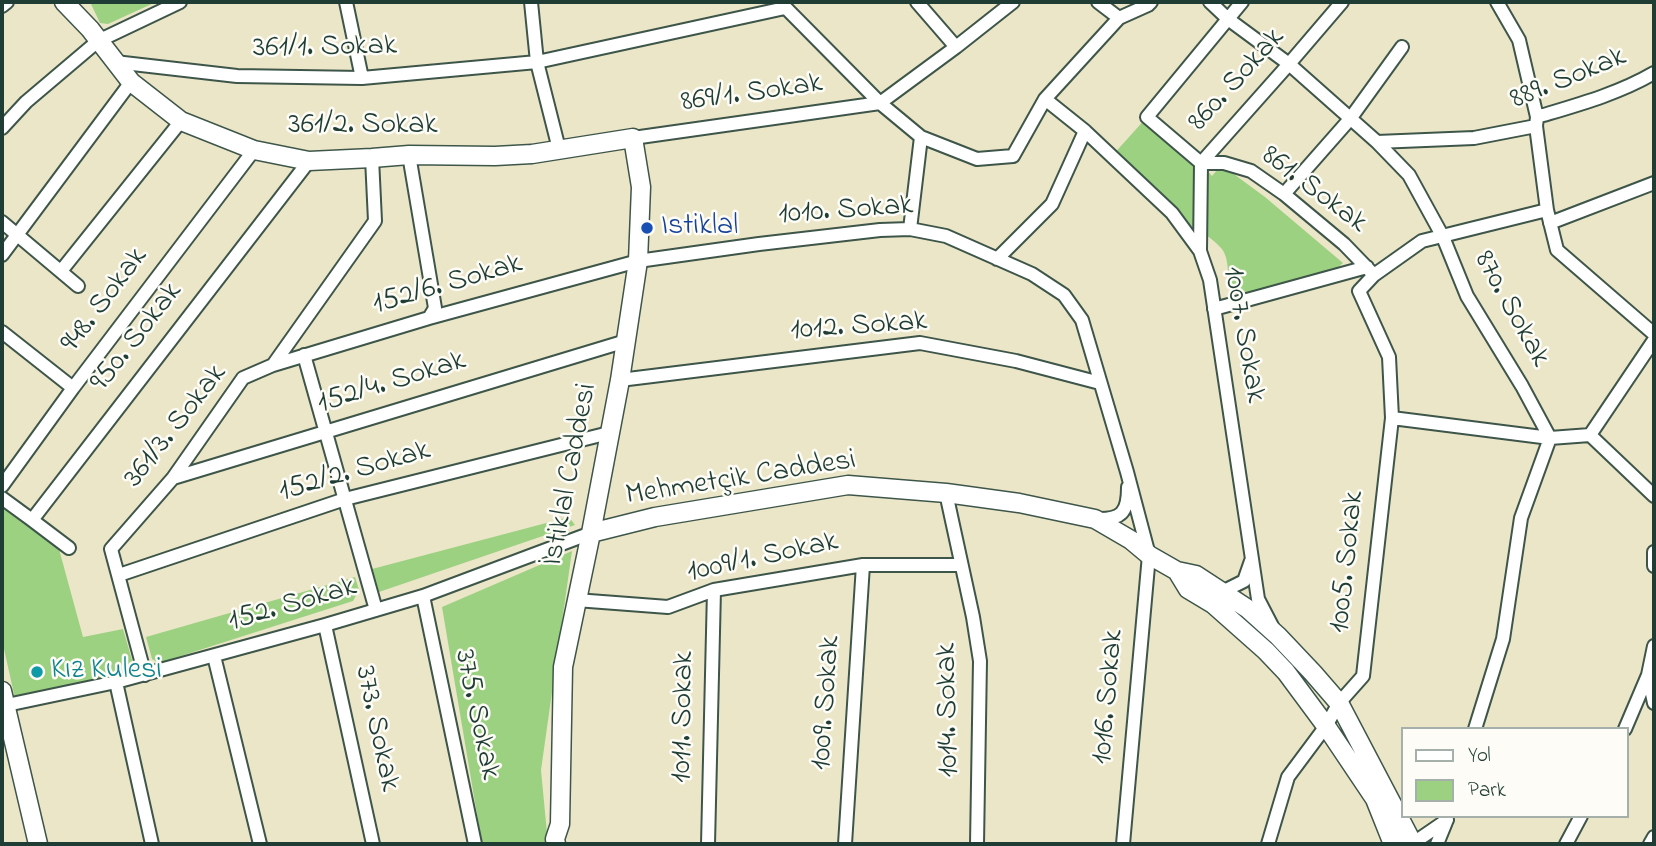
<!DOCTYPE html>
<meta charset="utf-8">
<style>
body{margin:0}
#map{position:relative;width:1656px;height:846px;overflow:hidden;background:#ece6c8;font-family:"Indie Flower",sans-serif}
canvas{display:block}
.frame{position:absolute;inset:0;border:4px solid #1f3d34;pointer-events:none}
.legend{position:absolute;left:1401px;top:727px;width:228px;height:91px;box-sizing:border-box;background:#fdfcf7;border:2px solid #a4b0a9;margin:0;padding:9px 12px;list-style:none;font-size:21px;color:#1f3d34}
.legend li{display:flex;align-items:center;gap:14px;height:35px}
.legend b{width:35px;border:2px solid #a4b0a9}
</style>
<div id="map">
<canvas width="1656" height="846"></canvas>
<div class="frame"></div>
<ul class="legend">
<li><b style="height:9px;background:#fff"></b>Yol</li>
<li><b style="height:19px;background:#9dd182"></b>Park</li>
</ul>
</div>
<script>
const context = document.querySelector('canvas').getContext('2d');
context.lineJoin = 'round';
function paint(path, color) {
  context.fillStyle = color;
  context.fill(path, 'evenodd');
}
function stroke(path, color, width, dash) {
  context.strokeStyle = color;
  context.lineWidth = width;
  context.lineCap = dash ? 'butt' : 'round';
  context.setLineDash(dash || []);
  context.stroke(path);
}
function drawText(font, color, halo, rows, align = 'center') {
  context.font = font + ' "Indie Flower",sans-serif';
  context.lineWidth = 5;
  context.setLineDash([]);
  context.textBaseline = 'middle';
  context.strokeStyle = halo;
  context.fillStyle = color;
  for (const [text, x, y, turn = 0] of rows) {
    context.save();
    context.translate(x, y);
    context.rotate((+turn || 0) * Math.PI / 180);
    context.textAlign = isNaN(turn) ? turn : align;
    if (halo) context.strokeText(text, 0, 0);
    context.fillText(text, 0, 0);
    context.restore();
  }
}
paint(new Path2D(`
 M90,2h66l-48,22 -8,-1z
 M1147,117l54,46 11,13 5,-6 10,-1 38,28 78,66 -8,7 -94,27c-19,-11 -8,-36 -20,-49 -13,-15 -33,-23 -49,-35 -21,-17 -41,-38 -61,-56z
 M2,496l54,42 27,99 40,-8 14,48 -121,26 -14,-63z
 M569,517l6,8 -196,67 -7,-23z
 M572,551l-31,219 7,74h-66l-40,-237z
 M355,577l4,13 -6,11 -194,62 -7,-4 -6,-22z`), '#9dd182');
const street = new Path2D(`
 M346,2l16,76
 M531,2l6,60 22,87
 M917,2l39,45
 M1098,2l21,16
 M1210,2l18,17 61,45 88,78 32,33 34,62 24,59 55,90 28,52 -29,80 -18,121 -28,90
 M1242,2l-95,115 54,46h23l27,8 33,23 60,50 30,31
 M1497,2l22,38 18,77
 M782,4l98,99 41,34 56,22 36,-3 32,-57 74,-81 29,-13 3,-3
 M2,6l5,-4
 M115,62l122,14 125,2 175,-16 248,-54
 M1045,99l40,32 87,82 28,38 10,29 48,319 14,27
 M1536,126l11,84 10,40 97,84
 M2,128l24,-26 72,-61 82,-39
 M633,138l247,-35 76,-56 57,-45
 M1377,142l97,-4 62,-12 1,-9c40,-12 81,-23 117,-44
 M409,155l26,153 -6,10
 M1284,194l66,-75 52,-72
 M2,222l76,64
 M1550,223l104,-40
 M910,229l11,-92
 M1200,251l1,-88 88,-99 53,-62
 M2,255l129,-173
 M997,259l55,-55 33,-73
 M61,271l120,-150
 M1214,309l153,-42
 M2,332l71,56
 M304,355l72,255
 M273,365l156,-47 209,-57 121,-17 121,-14 30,-1 36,7 86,38 32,21 18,25 45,152 22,83 -26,289
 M620,380l300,-37 96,18 84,22
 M1392,418l-3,-61 -30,-66 15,-16 48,-34 125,-31
 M1590,435l64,61
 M173,478l453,-137
 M2,486l71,-98 181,-238
 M946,493l27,124 7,44 -3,183
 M2,498l30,22 277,-359
 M1096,519c26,1 32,-7 32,-32
 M32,520l37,28
 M1654,552v14
 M119,575l226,-76 264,-66
 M1222,592l22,-11 7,-20
 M423,596l52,248
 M576,600l92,7 46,-17 149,-25h98
 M325,625l48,219
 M214,656l46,188
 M145,675l-34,-126 62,-71 70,-100 30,-13 102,-144 -3,-63
 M1648,675l6,28
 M116,682l36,162
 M2,706l114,-24 209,-57 98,-29 168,-63
 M1625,729l23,-54 6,-29
 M708,844l6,-254
 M845,844l18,-279
 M1268,844l20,-67 38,-51 13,-23 24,-27 29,-258 158,20 40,-3 64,-95
 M1412,844l35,-24
 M1437,844l9,-22
 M1566,844l15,-28
 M1650,844l4,-7`);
const secondary = new Path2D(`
 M64,2l26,27 41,53 50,39 73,29 55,11 63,-3 37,-3 86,1 37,-2 101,-16 8,49 -3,74 -18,119 -29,153 -28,134 -3,157 -5,15 1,5
 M591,533l64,-16 193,-32 98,8 73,10 76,16 36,21 18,15 28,16 19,4 52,34 30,27 35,37 26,30 74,141
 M1177,571l11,18 25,15 53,47 20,21 40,54 49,73 18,45
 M2,691l36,153`);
stroke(street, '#3e564a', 16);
stroke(secondary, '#3e564a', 21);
stroke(street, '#fff', 12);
stroke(secondary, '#fff', 18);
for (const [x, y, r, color] of [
 [647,228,7,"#1a4fb4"],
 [37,672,7,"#0f9aa8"]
]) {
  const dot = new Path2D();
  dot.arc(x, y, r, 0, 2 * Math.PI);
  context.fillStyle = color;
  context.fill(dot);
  stroke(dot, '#fdfcf7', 2.5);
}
drawText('30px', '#1f3d34', '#fdfcf7', [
 ["361/1. Sokak",325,49,-1],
 ["889. Sokak",1569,80,-22],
 ["860. Sokak",1238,81,-48],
 ["869/1. Sokak",752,95,-8],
 ["361/2. Sokak",363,127],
 ["861. Sokak",1313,191,37],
 ["1010. Sokak",846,212,-4],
 ["152/6. Sokak",448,286,-16],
 ["948. Sokak",106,301,-53],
 ["870. Sokak",1510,310,61],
 ["1012. Sokak",859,328,-4],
 ["1007. Sokak",1242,335,80],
 ["950. Sokak",138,338,-52],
 ["152/4. Sokak",392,384,-17],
 ["361/3. Sokak",177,427,-52],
 ["152/2. Sokak",355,473,-16],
 ["İstiklal Caddesi",572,475,-79],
 ["Mehmetçik Caddesi",741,480,-9],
 ["1009/1. Sokak",763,559,-12],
 ["1005. Sokak",1349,562,-84],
 ["152. Sokak",293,606,-16],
 ["1016. Sokak",1110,697,-85],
 ["1009. Sokak",828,703,-86],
 ["1014. Sokak",950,710,-91],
 ["375. Sokak",475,715,78],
 ["1011. Sokak",685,717,-89],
 ["373. Sokak",375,729,78]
]);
drawText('30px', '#164399', '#fdfcf7', [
 ["Istiklal",661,228]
], 'left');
drawText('30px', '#0d838f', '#fdfcf7', [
 ["Kız Kulesi",51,672]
], 'left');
</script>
